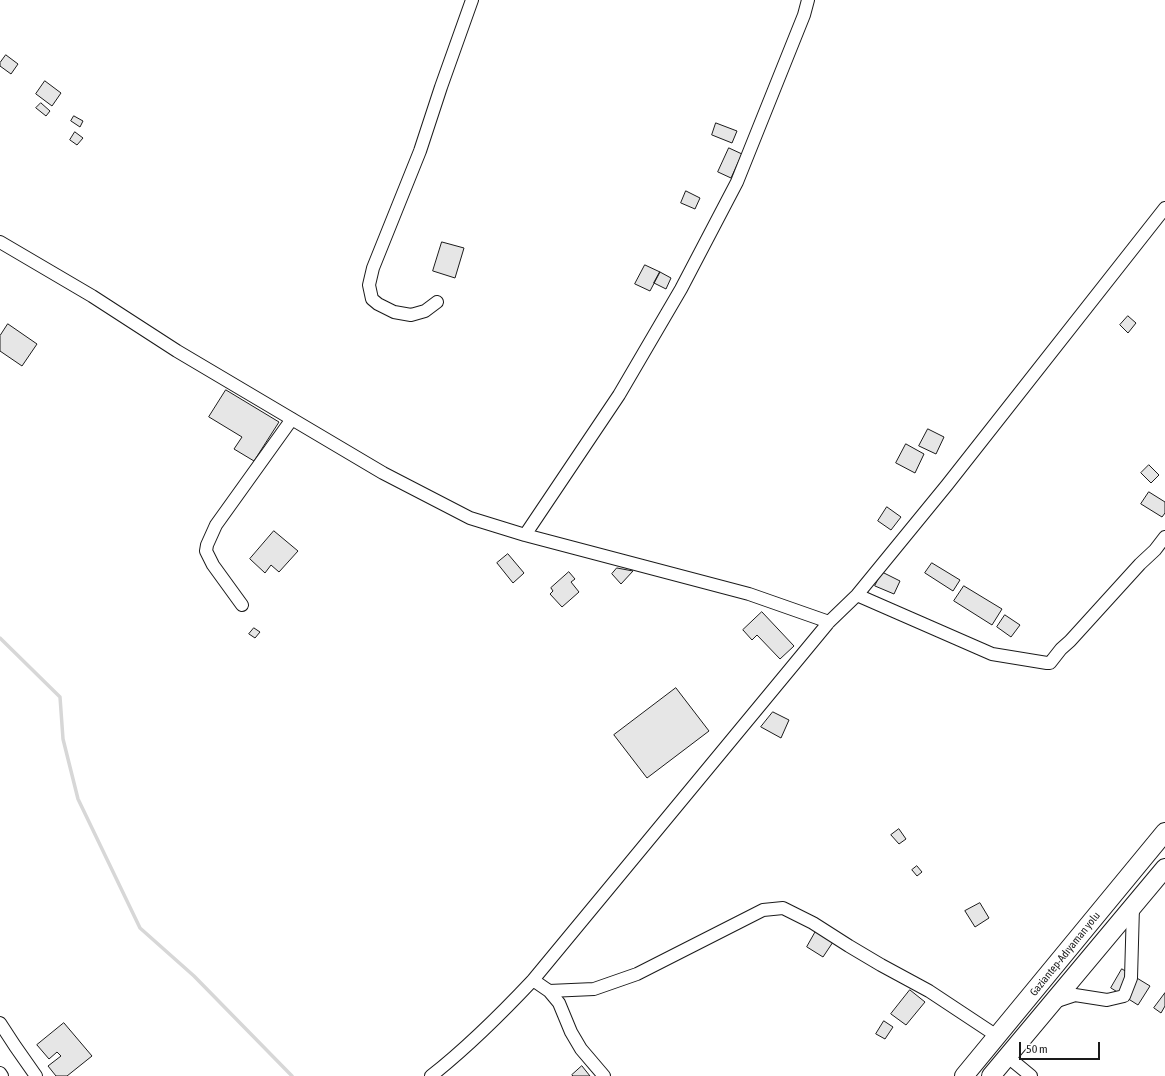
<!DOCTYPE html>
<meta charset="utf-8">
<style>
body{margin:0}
#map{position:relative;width:1165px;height:1076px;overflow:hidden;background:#fff;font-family:"Asap Condensed",sans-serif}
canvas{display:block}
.scale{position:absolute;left:1019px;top:1042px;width:81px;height:18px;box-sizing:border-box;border:2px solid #1a1a1a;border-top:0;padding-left:5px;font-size:12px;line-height:14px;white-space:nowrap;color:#1a1a1a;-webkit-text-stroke:3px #fff;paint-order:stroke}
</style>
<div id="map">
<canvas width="1165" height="1076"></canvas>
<div class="scale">50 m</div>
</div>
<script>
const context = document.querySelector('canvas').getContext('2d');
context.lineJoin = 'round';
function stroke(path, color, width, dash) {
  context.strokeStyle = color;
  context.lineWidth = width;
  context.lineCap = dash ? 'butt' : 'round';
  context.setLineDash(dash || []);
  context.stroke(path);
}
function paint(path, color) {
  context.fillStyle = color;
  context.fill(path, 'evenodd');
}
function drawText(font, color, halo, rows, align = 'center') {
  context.font = font + ' "Asap Condensed",sans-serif';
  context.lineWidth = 3;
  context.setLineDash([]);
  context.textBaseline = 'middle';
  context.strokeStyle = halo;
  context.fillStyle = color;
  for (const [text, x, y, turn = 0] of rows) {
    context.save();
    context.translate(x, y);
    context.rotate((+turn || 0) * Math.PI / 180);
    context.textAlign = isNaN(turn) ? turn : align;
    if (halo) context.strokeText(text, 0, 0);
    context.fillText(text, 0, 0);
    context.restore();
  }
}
stroke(new Path2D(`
 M0,638l60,59 3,42 15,60 62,129 54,48 98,100`), '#d7d7d7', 3.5);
const building = new Path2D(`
 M6,55l12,9 -7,10 -11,-8v-3z
 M45,81l16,12 -9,13 -16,-12z
 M41,103l9,8 -4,5 -10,-8z
 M74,116l9,5 -3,6 -9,-6z
 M716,123l21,8 -5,12 -20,-8z
 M75,132l8,6 -6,7 -7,-5z
 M729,148l13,6 -11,24 -13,-6z
 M686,191l14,7 -5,11 -14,-6z
 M442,242l22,6 -9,30 -22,-7z
 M645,265l15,7 -10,19 -15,-7z
 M660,272l11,6 -5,11 -12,-6z
 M1128,316l8,7 -8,10 -8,-8z
 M8,324l29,20 -15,22 -22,-15v-15z
 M226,390l53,32 -25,39 -20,-12 8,-12 -33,-20z
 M928,429l16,8 -8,17 -17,-8z
 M906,444l18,10 -9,19 -19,-10z
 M1149,465l10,10 -8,8 -10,-10z
 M1149,492l16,10v11l-3,4 -21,-13z
 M887,507l14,10 -10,13 -13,-9z
 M274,531l24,20 -19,21 -8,-7 -6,8 -15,-14z
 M508,554l16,19 -11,10 -16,-20z
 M932,563l28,17 -7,11 -28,-18z
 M617,568l16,3 -12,13 -9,-10z
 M569,572l6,7 -4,3 8,10 -17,15 -12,-13 3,-3 -2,-3z
 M882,572l18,9 -6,13 -19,-8z
 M964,586l38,23 -10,16 -38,-24z
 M762,612l32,34 -14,13 -23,-24 -5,5 -9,-10z
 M1005,615l15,10 -9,12 -14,-10z
 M254,628l6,4 -5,6 -6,-4z
 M676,688l33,43 -62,47 -33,-43z
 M773,712l16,8 -8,18 -20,-11z
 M899,829l7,10 -7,5 -8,-9z
 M917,866l5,6 -5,4 -5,-6z
 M980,903l9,15 -14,9 -10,-16z
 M816,931l17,11 -10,15 -16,-10z
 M1122,969l28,17 -12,19 -27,-17z
 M910,990l15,12 -19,23 -15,-11z
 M1165,993v13l-4,7 -7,-5z
 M884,1021l9,6 -8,12 -9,-5z
 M64,1023l28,33 -25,20h-11l-8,-10 13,-10 -4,-4 -8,7 -12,-14z
 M582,1066l8,10h-17l-1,-1z`);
paint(building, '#e6e6e6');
stroke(building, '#1a1a1a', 1);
const minor = new Path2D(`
 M0,242l92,54 85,55 206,122 87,45 55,17 224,59 80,28
 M437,302l-12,9 -14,4 -17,-3 -16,-8 -6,-5 -3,-14 4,-17 47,-117 21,-64 31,-87
 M525,535l94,-140 62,-106 56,-107 67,-167 4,-15
 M857,595l135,59 55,9h3l11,-14 9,-8 70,-77 15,-14 10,-13
 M242,605l-29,-40 -7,-14 1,-6 9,-20 76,-106
 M533,980l16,11 10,12 12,29 10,17 23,27
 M549,991l45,-2 43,-15 126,-64 20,-2 30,15 36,23 32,19 48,26 68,45
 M1054,1002l21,-7 32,5 17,-4 7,-18 2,-71
 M0,1023l15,23 21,30
 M1008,1057l23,19
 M0,1073l2,3
 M431,1076c37,-29 70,-62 102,-96l296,-358 28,-27 90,-110 218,-277`);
const highway = new Path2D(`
 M964,1076l201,-244
 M991,1076l174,-208`);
stroke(minor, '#1a1a1a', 14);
stroke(highway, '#1a1a1a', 20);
stroke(minor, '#fff', 12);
stroke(highway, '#fff', 18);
drawText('11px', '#1a1a1a', '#fff', [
 ["Gaziantep-Adıyaman yolu",1065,954,-51]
]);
</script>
